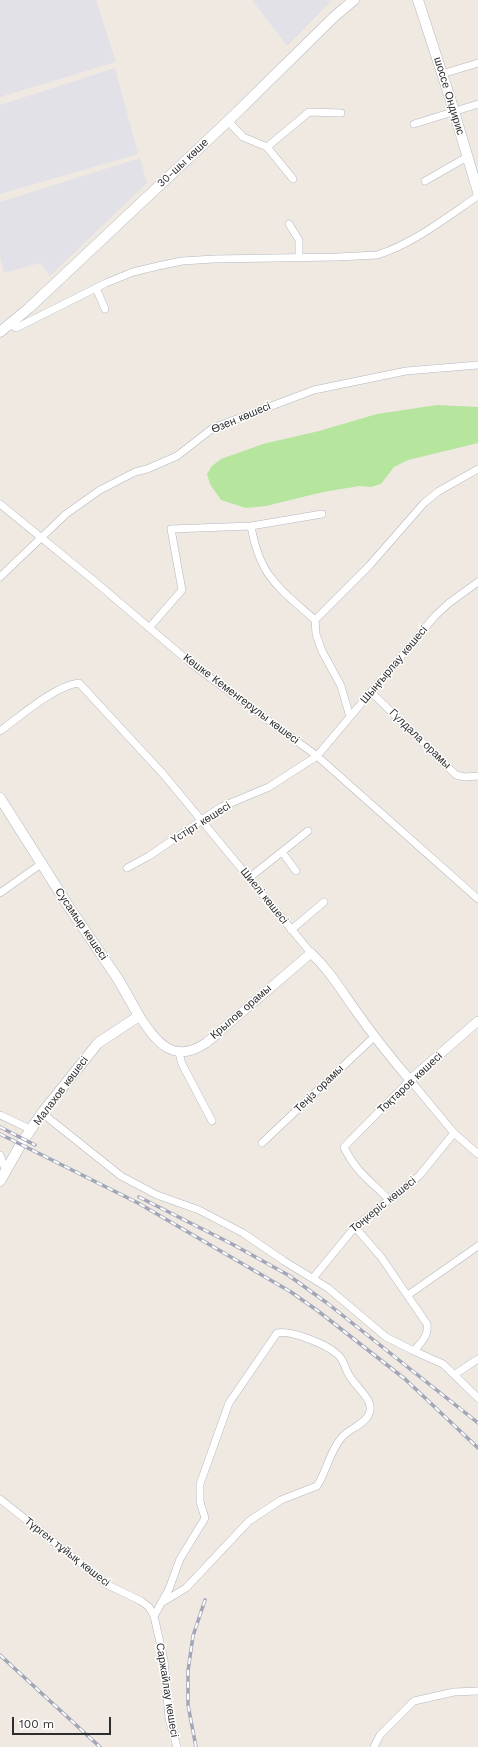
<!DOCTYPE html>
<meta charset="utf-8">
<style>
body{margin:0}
#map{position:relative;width:478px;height:1747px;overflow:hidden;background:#efe9e1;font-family:"Work Sans",sans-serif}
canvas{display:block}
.scale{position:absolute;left:12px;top:1717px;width:99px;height:18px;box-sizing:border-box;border:2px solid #2e2e2e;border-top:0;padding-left:5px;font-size:12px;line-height:14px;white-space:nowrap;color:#2e2e2e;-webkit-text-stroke:3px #fff;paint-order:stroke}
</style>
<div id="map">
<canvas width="478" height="1747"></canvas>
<div class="scale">100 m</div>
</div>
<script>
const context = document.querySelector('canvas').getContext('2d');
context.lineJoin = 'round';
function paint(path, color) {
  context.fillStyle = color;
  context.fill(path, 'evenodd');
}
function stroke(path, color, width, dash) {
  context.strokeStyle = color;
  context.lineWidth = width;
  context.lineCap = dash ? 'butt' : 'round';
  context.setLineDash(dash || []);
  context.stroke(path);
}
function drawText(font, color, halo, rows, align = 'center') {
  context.font = font + ' "Work Sans",sans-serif';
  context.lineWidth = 3;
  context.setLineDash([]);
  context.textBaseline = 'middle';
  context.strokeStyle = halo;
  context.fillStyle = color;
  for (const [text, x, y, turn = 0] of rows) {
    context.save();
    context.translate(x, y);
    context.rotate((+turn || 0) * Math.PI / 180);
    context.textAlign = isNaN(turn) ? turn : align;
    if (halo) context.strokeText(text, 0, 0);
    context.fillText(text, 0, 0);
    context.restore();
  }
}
paint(new Path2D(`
 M0,0h96l20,62 -116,35z
 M252,0h80l-45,46z
 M115,68l23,86 -138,40v-89z
 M140,158l7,25 -97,93 -10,-13 -36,10 -4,-17v-54z`), '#e3e1e8');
paint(new Path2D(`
 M437,405l41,2v36l-70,17 -14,7 -13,17 -10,3 -11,-1 -37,6 -57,14 -20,2 -25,-8 -11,-16 -3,-10 5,-8 9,-7 42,-15 56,-13 58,-17z`), '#b6e59e');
const minor = new Path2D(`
 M442,74l36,-11
 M228,121l15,16 24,10 26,32
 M414,124l64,-20
 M267,147l42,-35 32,1
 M425,181l42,-24
 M289,224l10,16v18
 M96,288l9,21
 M9,324l7,4 90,-45 27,-11 25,-6 24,-5 32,-2 123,-2 40,-2c36,-11 70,-38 101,-59
 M0,504l92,75 101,86 124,91 161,143
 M251,526l71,-12
 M0,577l66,-63 34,-24 35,-18 12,-3 30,-13 36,-28 101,-38 92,-19 72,-6
 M315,620l54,-54 55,-63 15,-12 39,-22
 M149,628l33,-38 -11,-61 80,-3c9,51 27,61 64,94l1,14 6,17 19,35 9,31
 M371,692l85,83 9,2 13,-1
 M0,731c21,-15 54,-45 79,-48l85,92 147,178
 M282,852l14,19
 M127,868l22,-12 72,-49 48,-20 48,-31 118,-140 14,-13 29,-21
 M249,878l59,-47
 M0,893l41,-29
 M291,930l33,-28
 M179,1053l3,11 30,57
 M42,1113l79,63 36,19 42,15 44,23 41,28 44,27 58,49 28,14
 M0,1115l32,15
 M262,1143l113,-107
 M0,1155l6,17
 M388,1199c-17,-18 -33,-28 -44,-52l66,-67 44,53 24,21
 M355,1227l26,30 46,67c2,12 -6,18 -13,27l29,13 35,34
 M313,1278l42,-51 64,-51 35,-43
 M408,1295l70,-49
 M454,1375l24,-16
 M0,1499l108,86 33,16 8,6 5,9 10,44 5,59 8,28
 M154,1616l15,-27 11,-30 25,-41 -5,-16v-18l29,-81 48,-70c14,-3 49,11 60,21 7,5 7,13 12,21 5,9 15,17 20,27 1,3 2,8 0,12 -4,10 -20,15 -27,23 -13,15 -15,34 -25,49l-36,14 -32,21 -63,67 -25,15
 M374,1747l6,-12 34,-34 40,-9 24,-1`);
const tertiary = new Path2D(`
 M139,1016c18,26 34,49 67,27l105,-90c19,18 30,37 45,58 17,24 35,47 54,69l68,-59`);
const secondary = new Path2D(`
 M418,0l32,98 28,94
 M0,332l29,-24 199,-187 107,-105 19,-16
 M0,798l69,109 49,72 21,37 -41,27 -56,70 -21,31 -21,37`);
stroke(minor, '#b4b7c1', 8);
stroke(tertiary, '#b4b7c1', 10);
stroke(secondary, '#b4b7c1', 11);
stroke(minor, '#fff', 7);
stroke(tertiary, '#fff', 9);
stroke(secondary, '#fff', 10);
const rail = new Path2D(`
 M0,1127l35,18
 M0,1134l138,69 153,89 27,19 87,68 73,69
 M139,1197l93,47 56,31 39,28 151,120
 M0,1655l100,92
 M196,1747l-8,-42v-34l5,-35 12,-36`);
stroke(rail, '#a3a6b8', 3.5);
stroke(rail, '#fff', 2, [6]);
drawText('11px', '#2e2e2e', '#fff', [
 ["шоссе Ондирис",449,96,73],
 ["30-шы көше",183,163,-43],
 ["Өзен көшесі",241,418,-23],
 ["Шыңғырлау көшесі",394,665,-50],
 ["Көшке Кеменгерұлы көшесі",241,699,37],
 ["Гүлдала орамы",420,739,44],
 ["Үстірт көшесі",201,823,-32],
 ["Шиелі көшесі",264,896,51],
 ["Сусамыр көшесі",81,924,56],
 ["Крылов орамы",241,1012,-41],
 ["Тоқтаров көшесі",410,1083,-43],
 ["Теңіз орамы",319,1089,-44],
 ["Малахов көшесі",61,1091,-53],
 ["Тоңкерiс көшесі",383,1205,-39],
 ["Түрген тұйық көшесі",67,1552,38],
 ["Саржайлау көшесі",167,1690,81]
]);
</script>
